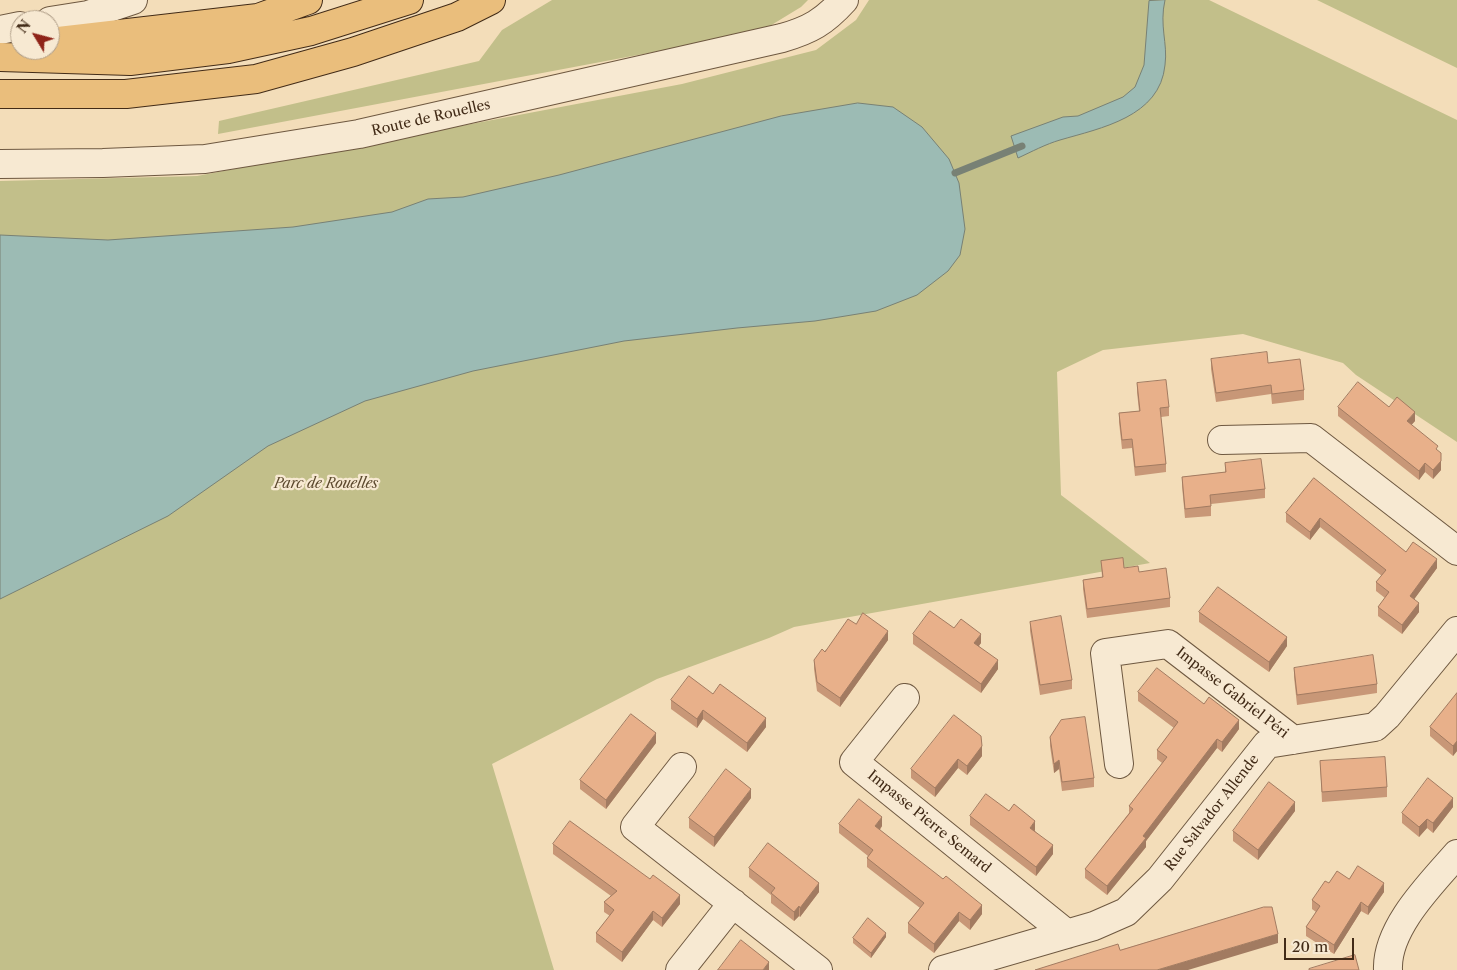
<!DOCTYPE html>
<meta charset="utf-8">
<style>
body{margin:0}
#map{position:relative;width:1457px;height:970px;overflow:hidden;background:#f3ddb9;font-family:"Libre Caslon Text",serif}
canvas{display:block}
.north{position:absolute;left:10px;top:10px;width:50px;height:50px;box-sizing:border-box;background:#f7e9d2;border:1px solid #af9d87;border-radius:50%;rotate:307deg;font-size:14px;font-weight:700;line-height:20px;text-align:center;color:#422b17}
.north::after{content:'';display:block;margin:auto;width:18px;height:22px;background:#8f2418;clip-path:polygon(50% 0,100% 100%,50% 72%,0 100%)}
.scale{position:absolute;left:1284px;top:938px;width:70px;height:22px;box-sizing:border-box;border:2px solid #422b17;border-top:0;padding-left:6px;font-size:15px;line-height:18px;white-space:nowrap;color:#422b17;-webkit-text-stroke:4px #f7e9d2;paint-order:stroke}
</style>
<div id="map">
<canvas width="1457" height="970"></canvas>
<div class="north">N</div>
<div class="scale">20 m</div>
</div>
<script>
const context = document.querySelector('canvas').getContext('2d');
context.lineJoin = 'round';
function paint(path, color) {
  context.fillStyle = color;
  context.fill(path, 'evenodd');
}
function stroke(path, color, width, dash) {
  context.strokeStyle = color;
  context.lineWidth = width;
  context.lineCap = dash ? 'butt' : 'round';
  context.setLineDash(dash || []);
  context.stroke(path);
}
function drawText(font, color, halo, rows, align = 'center') {
  context.font = font + ' "Libre Caslon Text",serif';
  context.lineWidth = 4.5;
  context.setLineDash([]);
  context.textBaseline = 'middle';
  context.strokeStyle = halo;
  context.fillStyle = color;
  for (const [text, x, y, turn = 0] of rows) {
    context.save();
    context.translate(x, y);
    context.rotate((+turn || 0) * Math.PI / 180);
    context.textAlign = isNaN(turn) ? turn : align;
    if (halo) context.strokeText(text, 0, 0);
    context.fillText(text, 0, 0);
    context.restore();
  }
}
paint(new Path2D(`
 M552,0h256l-7,7 -41,25 -542,102 1,-13 260,-60 23,-31z
 M869,0h340l248,120v322l-101,-67 -13,-12 -100,-29 -140,16 -46,22 4,123 89,68 -356,64 -25,11 -112,41 -165,85 62,206h-554v-789l197,-5 485,-92 134,-34 40,-30z
 M1317,0h140v68z`), '#c2bf8a');
const water = new Path2D(`
 M1165,0c-6,26 3,43 0,65 -5,52 -64,63 -105,75 -14,4 -29,12 -42,18l-7,-22 52,-19 15,-1 45,-19 12,-10 9,-22 5,-64z
 M858,103l35,4 29,20 27,32 10,24 6,46 -5,26 -12,16 -31,24 -41,16 -61,10 -78,7 -113,13 -151,30 -108,30 -97,45 -100,70 -168,83v-364l108,5 185,-13 99,-15 36,-13 35,-2 96,-22 222,-59z`);
paint(water, '#9cbbb4');
stroke(water, '#788175', 1);
stroke(new Path2D(`
 M955,173l67,-27`), '#788175', 7);
const minor = new Path2D(`
 M50,21l38,-6 45,-15
 M0,30l20,-4
 M0,164l103,-1 102,-4 154,-25 423,-96c28,-8 42,-16 62,-38
 M1222,440l89,-2 146,113
 M905,698l-51,64 213,172
 M1119,764l-14,-111 63,-9 125,96
 M682,767l-47,60 183,143
 M680,970l53,-67
 M943,970l151,-44 32,-14 34,-33 107,-135 108,-17 12,-11 70,-85
 M1388,970c-2,-42 43,-86 69,-116`);
const highway = new Path2D(`
 M50,42l208,-24 50,-18
 M0,57l130,4 98,-12 83,-18 98,-31
 M0,94h126l130,-15 97,-27 104,-35 34,-17`);
stroke(minor, '#6e5840', 30);
stroke(highway, '#422b17', 30);
stroke(minor, '#f7e9d2', 28);
stroke(highway, '#eabe7c', 28);
paint(new Path2D(`
 M1211,359l57,4 36,27v10l-32,4 -1,-10 -55,8 -5,-33z
 M1137,383l32,24v9l-8,1 5,47v8l-31,4 -3,-28 -10,1 -3,-27v-9l20,-2 -2,-19z
 M1338,407h51l26,14 -4,4 27,26 3,19 -8,9 -8,-7 -6,8 -81,-64z
 M1225,463l40,26v9l-54,6v12l-26,2 -3,-32v-9l43,-5z
 M1314,478l92,74 31,16 -23,31 5,13 -17,22 -24,-18v-9l7,-9 -9,-7v-9l6,-6 -62,-49 -10,13 -24,-18v-9z
 M1101,561l38,11 31,26v9l-83,11 -4,-29v-9l19,-3z
 M1199,612l88,34 -18,26 -70,-50z
 M1030,622l42,58v9l-32,6 -10,-64z
 M856,624l32,16 -48,67 -23,-16 -3,-22v-9z
 M954,628l27,15 -2,3 19,23 -17,24 -68,-49v-10z
 M1294,668l83,16v9l-80,12 -3,-28z
 M1138,692l66,12 35,25 -17,23 -5,-4 -71,93v6l-39,48 -22,-17v-9l44,-56v-7l33,-43 -5,-4v-9l17,-22 -36,-27z
 M1457,693v58l-4,5 -23,-20v-9z
 M713,694l53,33 -19,25 -44,-33 -6,9 -26,-19v-9z
 M1050,737l44,41v9l-32,4 -3,-22 -5,4 -4,-27z
 M656,743l-50,66 -26,-20v-9z
 M982,746v10l-15,19 -9,-7 -23,29 -24,-19v-9z
 M1320,761l67,26v10l-65,5z
 M751,798l-37,49 -25,-19v-10z
 M1453,807l-20,26 -6,-5 -8,9 -17,-14v-10z
 M1009,811l26,19v1l18,23 -17,22 -66,-51v-9z
 M1295,811l-37,49 -25,-19v-10z
 M839,824l43,2 -2,4 102,84 -12,16 -11,-9 -25,32 -26,-20v-10l12,-15 -53,-41v-9l1,-2 -29,-23z
 M553,844l127,60 -18,23 -9,-7 -31,42 -26,-20v-9l14,-17 -6,-4v-10l7,-6 -58,-42z
 M749,868l70,24 -19,25 -1,-1 -5,5 -23,-18v-8l-22,-18z
 M1349,879l35,13 -16,23 -7,-4 -27,43 -28,-18v-9l10,-15 -4,-3v-9z
 M886,937l-15,21 -18,-15v-5z`), '#c89777');
paint(new Path2D(`
 M1415,412v9l-8,9v-9z
 M1441,461v9l-8,9v-9z
 M1425,463v9l-6,8v-9z
 M1320,518v9l-10,13v-8z
 M1437,559v9l-27,37v-9z
 M1419,603v9l-17,22v-9z
 M888,631v9l-48,67v-9z
 M981,634v9l-7,9v-9z
 M1287,637v9l-18,26v-10z
 M998,660v9l-17,24v-9z
 M703,710v9l-6,9v-9z
 M766,718v9l-19,25v-9z
 M1239,720v9l-17,23v-10z
 M656,733v10l-50,66v-9z
 M1217,739v9l-71,93v6l-39,48v-9l36,-50z
 M1457,741v10l-4,5v-10z
 M982,746v10l-15,19v-9z
 M958,759v9l-23,29v-9z
 M1059,760v9l-5,4v-9z
 M751,789v9l-37,49v-10z
 M1453,798v9l-20,26v-10z
 M1295,802v9l-37,49v-10z
 M882,817v9l-7,9v-9z
 M1427,819v9l-8,9v-10z
 M1035,821v9l-5,7v-9z
 M1053,845v9l-17,22v-9z
 M819,883v9l-19,25v-9z
 M1384,883v9l-16,23v-8z
 M680,895v9l-18,23v-9z
 M1361,902v9l-27,43v-9z
 M982,905v9l-12,16v-10z
 M799,906v10l-5,5v-9z
 M653,911v9l-31,42v-10z
 M959,912v9l-25,32v-9z
 M886,933v4l-15,21v-5z
 M1278,934v9l-90,27h-31z
 M769,962v8h-6z`), '#a27b61');
const building = new Path2D(`
 M1267,352l1,11 32,-4 4,31 -32,4 -1,-9 -55,8 -5,-34z
 M1166,380l3,27 -9,1 6,56 -31,3 -3,-28 -10,1 -3,-27 21,-2 -3,-28z
 M1358,382l31,25 8,-10 18,15 -8,9 31,25 -2,3 5,4v8l-8,9 -8,-7 -6,8 -81,-64z
 M1261,459l4,30 -55,6 1,11 -26,3 -3,-32 44,-5 -1,-9z
 M1314,478l92,74 7,-10 24,17 -27,37 9,7 -17,22 -24,-18 11,-15 -13,-10 10,-12 -66,-52 -10,14 -24,-19z
 M1123,558l1,10 14,-2 1,6 27,-4 4,30 -83,11 -4,-29 20,-3 -2,-16z
 M1218,587l69,50 -18,25 -70,-50z
 M930,611l24,17 7,-9 20,15 -7,9 24,17 -17,24 -68,-50z
 M863,613l25,18 -48,67 -23,-16 -3,-22 8,-11 3,3 23,-33 8,5z
 M1061,616l11,64 -32,5 -10,-63z
 M1373,655l4,29 -80,11 -3,-27z
 M1157,668l47,36 5,-7 30,23 -17,22 -5,-3 -74,97 3,2 -39,48 -22,-17 48,-60 -4,-3 38,-49 -10,-7 21,-28 -40,-30z
 M689,676l24,18 7,-10 46,34 -19,25 -44,-33 -6,9 -26,-19z
 M1457,693v48l-4,5 -23,-19z
 M631,714l25,19 -50,67 -26,-20z
 M954,715l27,21 1,10 -15,20 -9,-7 -23,29 -24,-19z
 M1085,717l9,61 -32,4 -3,-22 -5,4 -4,-27 11,-17z
 M1385,757l2,30 -65,5 -2,-31z
 M726,769l25,20 -37,48 -25,-19z
 M1428,778l25,20 -20,25 -6,-4 -8,8 -17,-14z
 M1269,782l26,20 -37,48 -25,-19z
 M986,794l23,17 5,-7 21,17 -5,7 23,17 -17,22 -66,-51z
 M859,799l23,18 -7,9 68,53 3,-3 36,29 -12,15 -11,-8 -25,32 -26,-21 16,-20 -57,-45 6,-8 -34,-26z
 M570,821l80,58 3,-4 27,20 -18,23 -9,-7 -31,41 -26,-19 18,-23 -10,-8 13,-11 -64,-47z
 M768,843l51,40 -19,25 -1,-2 -5,6 -23,-19 4,-5 -26,-20z
 M1358,866l26,17 -16,24 -7,-5 -27,43 -28,-18 14,-21 -8,-6 13,-19 4,2 8,-12 12,8z
 M1264,907h8l6,27 -121,36h-122l83,-26 2,6z
 M868,918l18,15 -15,20 -18,-15z
 M741,940l28,22 -6,8h-45z
 M1355,955l4,15h-50v-1z`);
paint(building, '#e8b08a');
stroke(building, '#a27b61', 1);
drawText('14px', '#422b17', '#f7e9d2', [
 ["Route de Rouelles",431,118,-13],
 ["Impasse Gabriel Péri",1232,693,38],
 ["Rue Salvador Allende",1212,813,-52],
 ["Impasse Pierre Semard",929,822,39]
]);
drawText('italic 14px', '#5c492e', '#f7e9d2', [
 ["Parc de Rouelles",326,484]
]);
</script>
